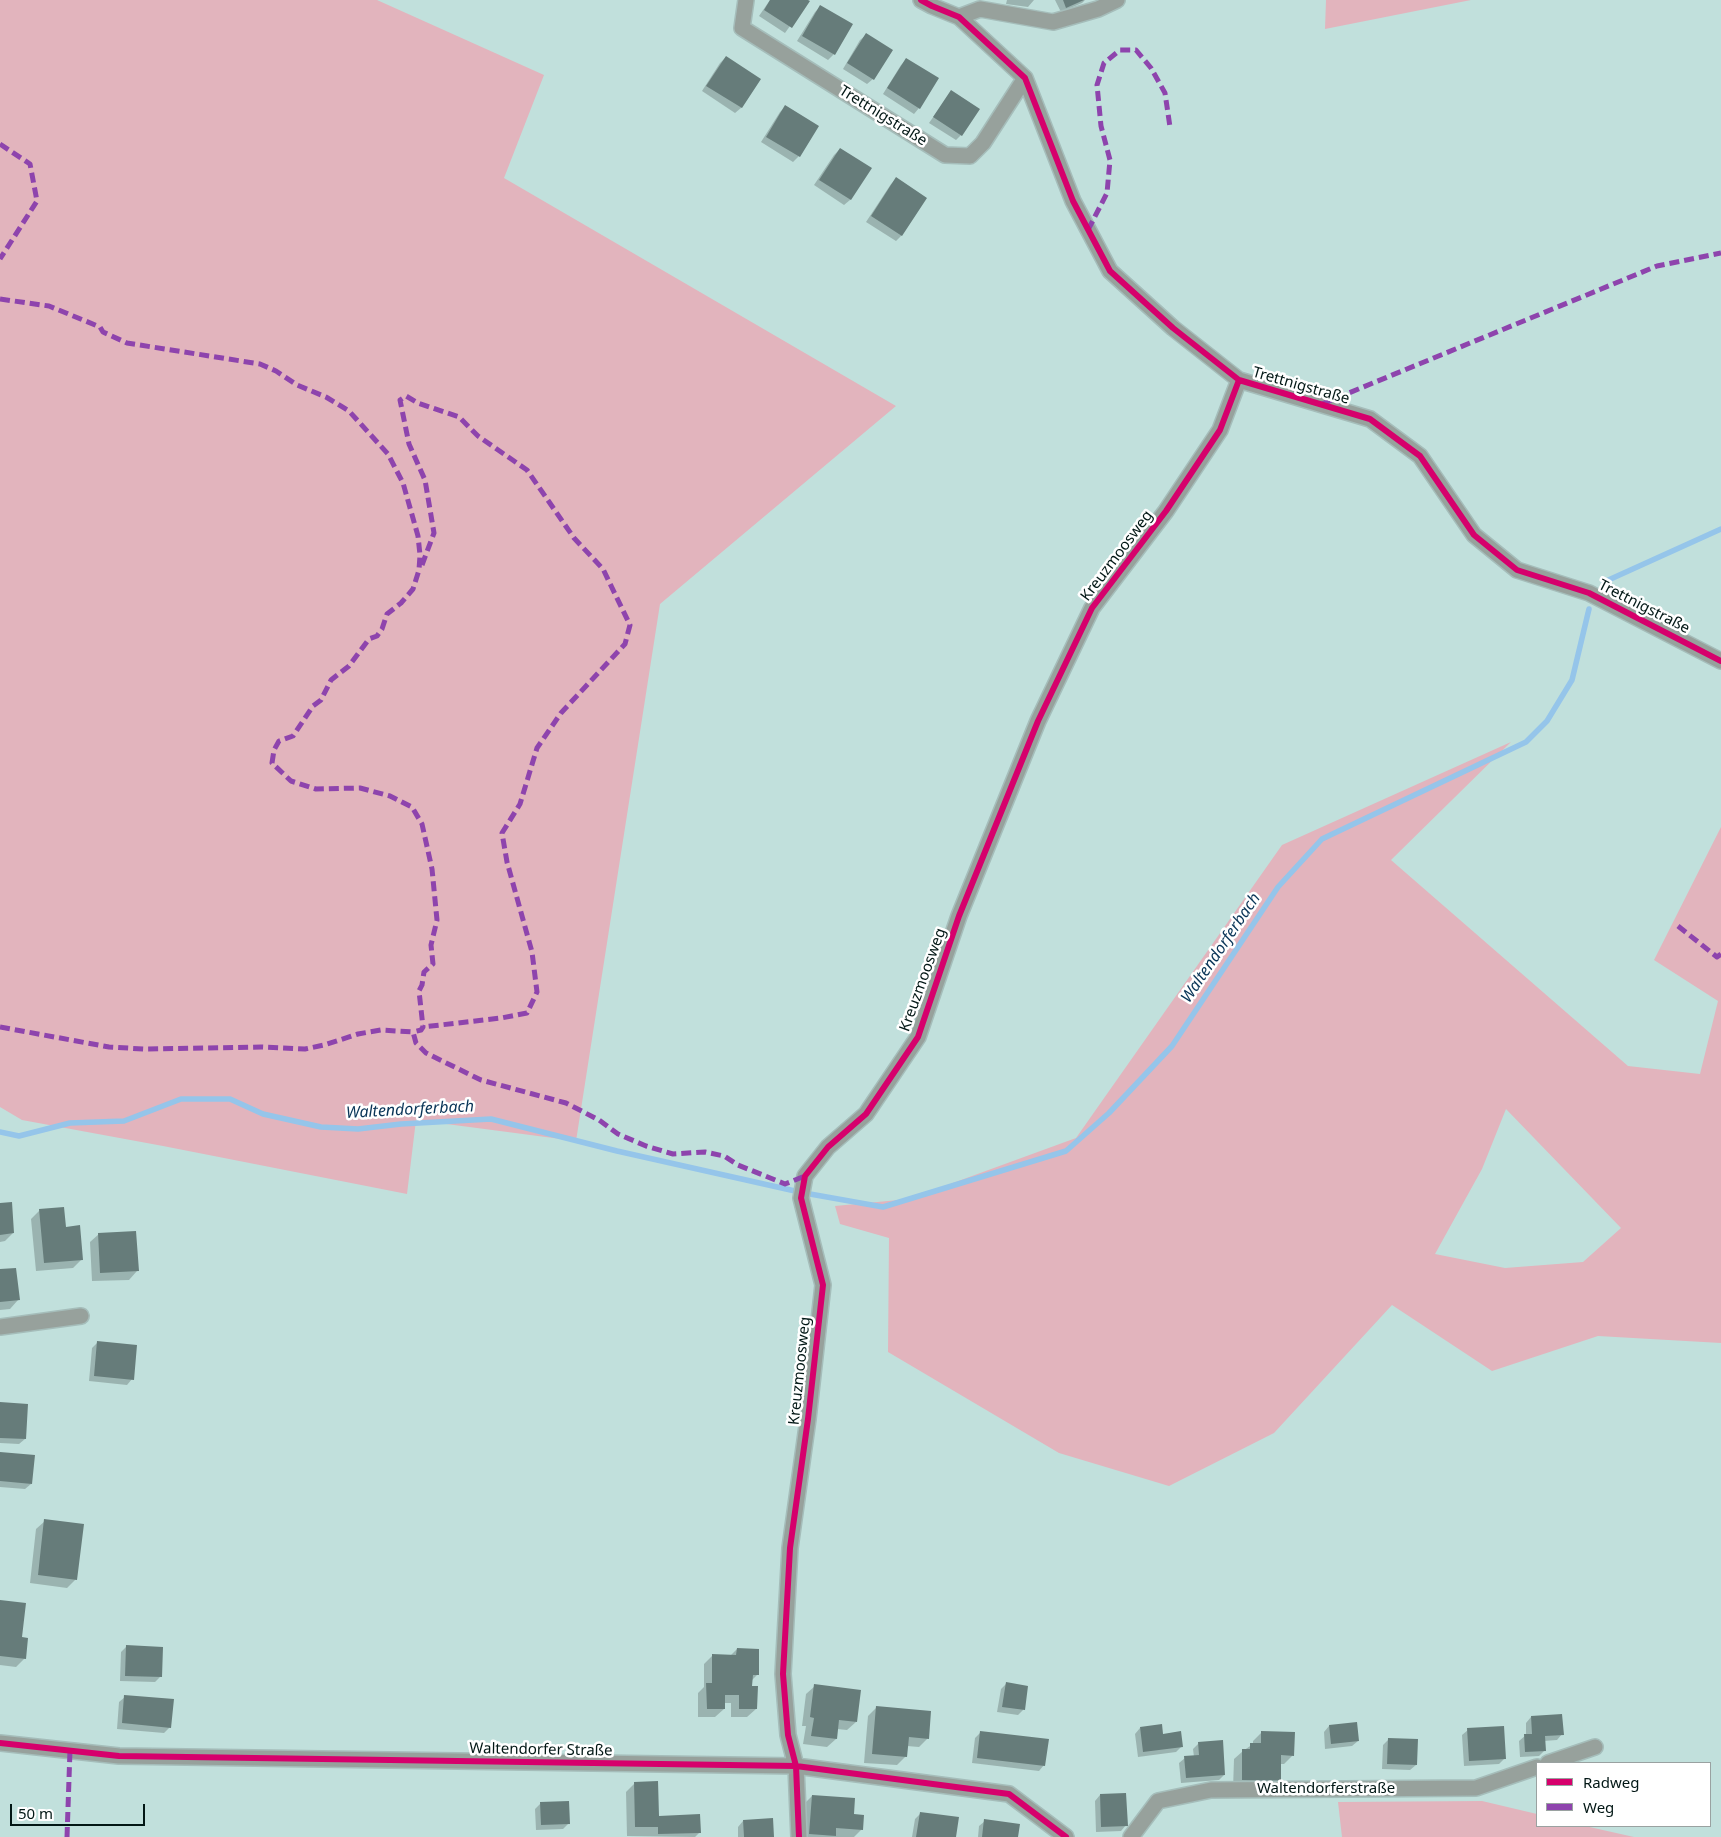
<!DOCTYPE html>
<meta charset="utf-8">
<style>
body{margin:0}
#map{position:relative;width:1721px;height:1837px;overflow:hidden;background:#c1e0dc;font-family:"Noto Sans",sans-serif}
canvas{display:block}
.legend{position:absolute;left:1536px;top:1762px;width:175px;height:65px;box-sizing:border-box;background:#fff;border:1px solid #9aa2a1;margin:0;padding:6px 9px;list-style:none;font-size:15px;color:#021715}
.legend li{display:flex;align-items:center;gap:10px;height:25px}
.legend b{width:25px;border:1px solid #9aa2a1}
.scale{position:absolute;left:10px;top:1804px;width:135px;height:22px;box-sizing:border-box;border:2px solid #021715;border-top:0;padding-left:6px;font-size:15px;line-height:18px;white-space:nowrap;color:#021715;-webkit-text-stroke:4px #fff;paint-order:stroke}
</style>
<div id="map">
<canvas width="1721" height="1837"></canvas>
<ul class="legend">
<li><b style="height:6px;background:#d6006c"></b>Radweg</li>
<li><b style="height:6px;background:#8e44ad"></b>Weg</li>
</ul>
<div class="scale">50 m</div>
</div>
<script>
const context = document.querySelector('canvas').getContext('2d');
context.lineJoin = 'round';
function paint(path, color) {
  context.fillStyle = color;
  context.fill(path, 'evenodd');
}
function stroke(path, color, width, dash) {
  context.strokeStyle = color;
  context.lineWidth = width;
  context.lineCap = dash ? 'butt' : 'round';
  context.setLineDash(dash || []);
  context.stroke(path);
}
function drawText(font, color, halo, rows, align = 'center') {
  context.font = font + ' "Noto Sans",sans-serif';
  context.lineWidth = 5;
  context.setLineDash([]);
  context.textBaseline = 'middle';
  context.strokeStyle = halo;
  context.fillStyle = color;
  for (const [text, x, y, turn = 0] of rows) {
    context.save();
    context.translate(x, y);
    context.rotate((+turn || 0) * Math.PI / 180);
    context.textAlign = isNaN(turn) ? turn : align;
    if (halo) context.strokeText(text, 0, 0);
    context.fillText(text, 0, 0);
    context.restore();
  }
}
paint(new Path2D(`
 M0,0h377l167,75 -40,103 392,228 -236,198 -84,537 -160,-21 -9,74 -244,-48 -141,-26 -22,-13z
 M1326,0h145l-146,29z
 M1511,742l-120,118 237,206 72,8 18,-73 -64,-41 67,-133v516l-123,-7 -106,35 -100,-66 -118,128 -105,53 -110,-33 -171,-101 1,-114 -49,-14 -5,-18 74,-7 167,-61 206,-293zM1506,1109l115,119 -38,34 -78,6 -70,-14 47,-85z
 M1482,1801l55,13v12h48l49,11h-292l-4,-35z`), '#e2b4bd');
paint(new Path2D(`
 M770,0h36l2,1 -23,32 -26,-17z
 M1007,0h27l-6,7 -22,-3z
 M1055,0h30l-3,3 -21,9z
 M821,6l13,48 -6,6 -31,-19 18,-29z
 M866,35l7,44 -6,5 -24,-15 17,-29z
 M726,57l33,22 -18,29 -6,5 -33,-22 18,-28z
 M907,59l12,49 -5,6 -31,-20 18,-29z
 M951,92l10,43 -5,5 -27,-17z
 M785,107l32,19 -18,30 -6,6 -32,-20 19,-30z
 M840,149l30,20 -20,31 -6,5 -30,-20 20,-30z
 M896,179l30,19 -25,38 -5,5 -30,-19 25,-38z
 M0,1204l13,29 -8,8 -5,1z
 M40,1210l24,18 18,31 -9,9 -37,3 -5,-52z
 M99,1234l38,37 -8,9 -37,1 -2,-39z
 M0,1271l18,29 -8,9 -10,1z
 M98,1342l34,37 -5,6 -38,-4 3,-33z
 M0,1404l25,35 -6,5 -19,-1z
 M0,1453l31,31 -6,5 -25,-2z
 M45,1521l31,58 -9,9 -37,-5 6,-54z
 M0,1601l21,37 4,20 -9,9 -16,-2z
 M126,1647l34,30 -5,5 -35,-1 1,-29z
 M737,1649l20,26 -6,6v6l5,22 -9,8h-16v-14h-7v6l-9,8h-17v-24l6,-6v-23l9,-9 17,1z
 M1006,1684l18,25 -6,6 -21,-3 4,-23z
 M815,1686l41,36 -9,8 -10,-1 -1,10 -9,8 -24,-3 3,-18h-4l4,-32z
 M125,1697l45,30 -6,6 -47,-4 2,-27z
 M876,1708l52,30 -9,9 -12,-1 -1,10 -9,9 -33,-2 4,-47z
 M1531,1717l31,17 -5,6 -13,1 1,9 -6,6 -19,1 -1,-16 7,-6v-12z
 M1356,1723l2,18 -6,5 -27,3 -1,-17 5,-6z
 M1140,1728l22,7 20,11 -6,6 -38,5 -3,-23z
 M1468,1730l37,28 -6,6 -35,2 -2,-31z
 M981,1732l63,33 -5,6 -67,-8 3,-25z
 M1262,1732l31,23 -9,9h-4l-1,17 -8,9 -38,-1 1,-30 9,-8 10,-7v-3z
 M1389,1739l27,26 -6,5 -28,-1 1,-24z
 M1199,1743l25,32 -5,5 -38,3 -2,-20 6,-5 9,-1 -1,-8z
 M634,1784l24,33 42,15 -5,5 -68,-1 -1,-44z
 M1100,1795l26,30 -5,6 -25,1 -1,-31z
 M812,1796l41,20 9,13 -8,8h-53l2,-32z
 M541,1803l28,20 -6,6 -27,1 -1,-21z
 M921,1813l34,24h-43l3,-18z
 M743,1821l30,16h-35v-10z
 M985,1821l32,16h-39l1,-11z`), '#0003');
stroke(new Path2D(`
 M1604,582l117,-53
 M0,1132l19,4 51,-13 54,-2 57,-22h49l33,15 58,13 37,2 43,-5 90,-5 126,32 178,40
 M810,1194l73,13 183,-56 43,-38 63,-67 106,-159 44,-48 204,-97 21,-21 25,-41 17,-71`), '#95c5ea', 5.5);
paint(new Path2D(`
 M770,0h38l2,1 -18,27 -28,-18z
 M1063,0h21l-18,8z
 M820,5l33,19 -18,31 -33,-19z
 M866,33l27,17 -19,30 -27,-17z
 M726,56l35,23 -19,29 -36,-22z
 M906,58l33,20 -19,31 -33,-21z
 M951,90l29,19 -18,27 -29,-19z
 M785,105l34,21 -19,31 -34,-20z
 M840,148l32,20 -21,32 -32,-20z
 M896,177l31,21 -25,38 -31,-20z
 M12,1202l2,31 -14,2v-32z
 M64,1207l2,20 14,-2 3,35 -39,3 -5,-54z
 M136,1231l3,40 -39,2 -2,-40z
 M16,1268l4,32 -20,2v-33z
 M97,1341l40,4 -3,35 -40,-4z
 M0,1402l28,2 -2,35 -26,-1z
 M0,1452l35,3 -3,29 -32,-3z
 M44,1519l40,5 -7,56 -39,-5z
 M0,1600l26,3 -4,34 6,1 -2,21 -26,-3z
 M126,1645l37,2 -1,30 -37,-1z
 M737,1648l22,1v26h-6l-1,11h6l-1,23h-18v-14h-14v14h-18l-1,-26h6v-29l24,1z
 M1006,1682l22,4 -3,24 -23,-3z
 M814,1684l47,6 -4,32 -18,-2 -2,19 -26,-3 3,-18 -4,-1z
 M124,1695l50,4 -3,29 -49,-5z
 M876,1706l55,5 -2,28 -20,-2 -2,20 -35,-3z
 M1562,1714l2,21 -19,1 1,15 -21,1 -1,-18h8l-1,-18z
 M1357,1722l2,19 -28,3 -2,-19z
 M1162,1724l1,10 18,-3 2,16 -40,5 -3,-25z
 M1504,1726l2,33 -37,2 -2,-33z
 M980,1731l69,8 -4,27 -68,-8z
 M1261,1731l34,1 -1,24 -13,-1v26l-39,-1v-31h8v-6h11z
 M1388,1738l30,1 -1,26 -30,-1z
 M1223,1740l2,35 -39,3 -2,-22 15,-1 -1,-13z
 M658,1781l1,35 41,-2 1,19 -43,1v-7h-23l-1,-45z
 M1126,1793l2,33 -27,1 -1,-33z
 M812,1795l43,3 -1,16 10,1 -1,15 -27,-2v8l-27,-2z
 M569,1801l1,23 -29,1 -1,-23z
 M920,1812l39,5 -3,20h-40z
 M773,1818l1,19h-30l-1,-17z
 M984,1819l36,5 -2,13h-36z`), '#667c7a');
const minor = new Path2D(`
 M746,0l-4,28 203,127 25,1 13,-13 42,-65
 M921,0l11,6 27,11 66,61 48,123 37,70 63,57 66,52 131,39 50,37 54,79 43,35 72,23 132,68
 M959,17l21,-8 73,13 45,-13 19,-9
 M0,1327l81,-11
 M0,1743l119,13 677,10 213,28 57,43
 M1548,1763l47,-16
 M799,1837l-3,-71 -8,-31 -5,-61 7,-126 18,-129 15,-134 -22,-87 4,-22 23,-29 38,-33 52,-77 41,-121 79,-195 54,-113 74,-97 54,-81 19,-50
 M1131,1837l27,-36 53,-11 265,-2 61,-21`);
stroke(minor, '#a5bdba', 18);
stroke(minor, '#97a19c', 15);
stroke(new Path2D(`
 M0,144l30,20 7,37 -37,58
 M1088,230l19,-37 3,-33 -9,-34 -4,-41 7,-22 16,-13h16l15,18 14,25 5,34
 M0,299l49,7 51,21 3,5 24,11 133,21 16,7 21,14 29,12 23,14 39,43 15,29 15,53 2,19 -1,15 -6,19 -12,14 -14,11 -5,15 -5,7 -8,3 -20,27 -18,14 -10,20 -8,6 -20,30 -14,5 -5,9 -2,13 19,18 25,8 44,-1 30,8 22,11 10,17 10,45 5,51 -6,25 2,19 -9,8 -2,13 -3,6 4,36 -2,3 -8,2
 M1322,404l335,-138 64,-13
 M422,565l12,-32 -9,-53 -16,-36 -9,-44 6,-4 12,7 41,14 19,19 49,34 47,68 29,31 27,56 -5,19 -64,69 -24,35 -17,56 -18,29 5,29 25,90 5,40 -10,21 -26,5 -78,9
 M1678,926l39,31 4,-3
 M0,1027l109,20 35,2 117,-2 44,2 19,-4 34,-11 23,-4 32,2 3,11 10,10 55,27 85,23 33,17 19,14 28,12 27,8 32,-2 19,4 14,9 47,19 20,-8
 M67,1837l3,-87`), '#8e44ad', 5, [10, 5]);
stroke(new Path2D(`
 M921,0l11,6 27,11 66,61 48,123 37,70 63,57 66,52 131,39 50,37 54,79 43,35 72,23 132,68
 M0,1743l119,13 677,10 213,28 57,43
 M799,1837l-3,-71 -8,-31 -5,-61 7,-126 18,-129 15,-134 -22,-87 4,-22 23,-29 38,-33 52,-77 41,-121 79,-195 54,-113 74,-97 54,-81 19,-50`), '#d6006c', 6);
drawText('15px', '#021715', '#fff', [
 ["Trettnigstraße",883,116,32],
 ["Trettnigstraße",1301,386,16],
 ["Kreuzmoosweg",1117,556,-53],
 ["Trettnigstraße",1644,607,27],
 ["Kreuzmoosweg",923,980,-70],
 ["Kreuzmoosweg",800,1371,-84],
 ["Waltendorfer Straße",541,1750,1],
 ["Waltendorferstraße",1326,1789]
]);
drawText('italic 16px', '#093457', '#fff', [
 ["Waltendorferbach",1221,948,-56],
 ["Waltendorferbach",410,1110,-3]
]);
</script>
